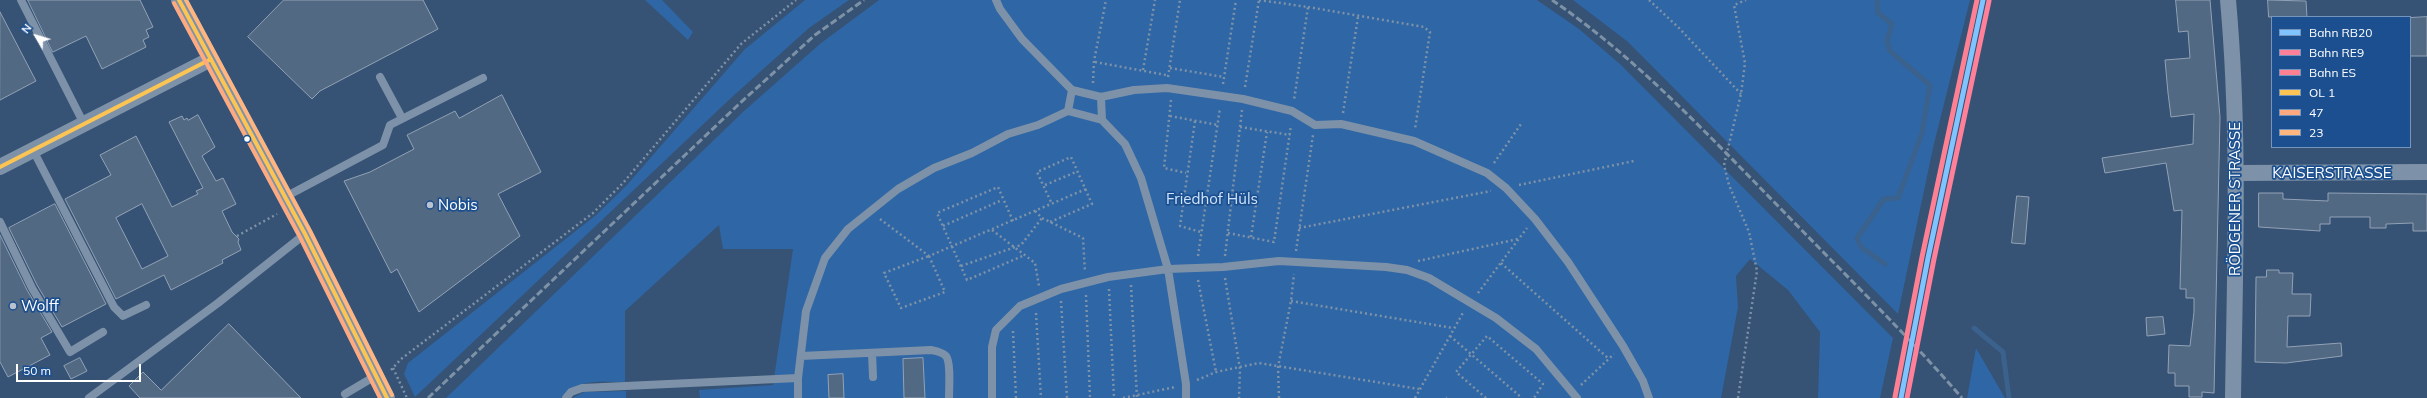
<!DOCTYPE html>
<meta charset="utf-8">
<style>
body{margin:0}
#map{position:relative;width:2427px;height:398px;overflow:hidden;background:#365274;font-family:Mulish,sans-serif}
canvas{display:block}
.legend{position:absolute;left:2271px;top:16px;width:140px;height:132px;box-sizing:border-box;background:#1b4f8f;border:1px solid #7695bc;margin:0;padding:5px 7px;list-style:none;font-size:12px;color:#fff}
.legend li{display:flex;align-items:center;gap:8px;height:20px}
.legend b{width:20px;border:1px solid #7695bc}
.north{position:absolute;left:16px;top:16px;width:40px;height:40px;-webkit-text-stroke:3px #1b4f8f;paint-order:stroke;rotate:308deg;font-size:11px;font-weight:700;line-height:16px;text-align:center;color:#fff}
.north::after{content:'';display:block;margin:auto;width:14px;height:18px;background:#fff;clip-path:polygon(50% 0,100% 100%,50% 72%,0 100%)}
.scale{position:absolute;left:16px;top:364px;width:125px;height:18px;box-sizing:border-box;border:2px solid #fff;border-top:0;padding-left:5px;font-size:12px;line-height:14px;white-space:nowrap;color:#fff;-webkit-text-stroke:3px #1b4f8f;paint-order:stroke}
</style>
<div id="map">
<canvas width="2427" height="398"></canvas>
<ul class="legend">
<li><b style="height:5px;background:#80c4ff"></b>Bahn RB20</li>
<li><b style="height:5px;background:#ff8098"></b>Bahn RE9</li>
<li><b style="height:5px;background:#ff8092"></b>Bahn ES</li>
<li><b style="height:5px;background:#fcc553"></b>OL 1</li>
<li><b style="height:5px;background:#ffa980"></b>47</li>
<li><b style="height:5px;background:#ffb580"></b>23</li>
</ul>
<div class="north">N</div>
<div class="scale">50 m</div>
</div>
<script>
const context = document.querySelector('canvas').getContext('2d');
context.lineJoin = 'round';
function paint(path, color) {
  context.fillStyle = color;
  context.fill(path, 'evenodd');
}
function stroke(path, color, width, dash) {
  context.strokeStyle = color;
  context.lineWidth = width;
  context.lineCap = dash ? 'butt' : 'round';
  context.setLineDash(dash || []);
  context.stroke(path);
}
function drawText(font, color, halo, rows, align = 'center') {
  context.font = font + ' Mulish,sans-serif';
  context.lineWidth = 3.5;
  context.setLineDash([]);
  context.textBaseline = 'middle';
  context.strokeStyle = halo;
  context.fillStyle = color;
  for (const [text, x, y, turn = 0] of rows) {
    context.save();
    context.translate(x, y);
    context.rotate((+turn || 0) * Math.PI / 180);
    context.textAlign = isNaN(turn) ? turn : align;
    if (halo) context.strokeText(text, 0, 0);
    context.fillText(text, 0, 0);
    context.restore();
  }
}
paint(new Path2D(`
 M645,0h17l31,32 -5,8z
 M805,0h44l-40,28 -78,70 -316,299 -11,-23 4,-11 188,-148 30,-29 119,-137z
 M879,0h658l42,29 41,35 273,274 -13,60h-62l2,-66 -32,-42 -38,-31 -14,17 2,31 -17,91h-1021l-1,-8 74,-5 20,-136h-70l-4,-24 -94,86v71c-23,0 -49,-4 -64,16h-115l298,-287 77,-68z
 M1573,0h397l-37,148 -35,166 -270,-272z
 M1976,348l29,50h-38z
 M626,391v7h-54l12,-6z`), '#2f66a5');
stroke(new Path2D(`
 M1877,0l1,13 14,11 -5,17 3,10 40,34 -8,48 -24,65 -14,1 -27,39 4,9 24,17
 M1974,328l29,24 6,46`), '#3b618d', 5);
const building = new Path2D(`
 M28,0h112l13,27 -7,3 3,7 -6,3 3,7 -44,22 -16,-33 -33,16z
 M284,0h139l15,29 -118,62 -8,8 -64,-62z
 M2176,0h34l10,117 -6,276 -12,-1v5h-13v-11h-14v-13h-7l1,-28 21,1 4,-34v-14h-8v-9h-6l2,-79 -8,1 -8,-48 -61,10 -3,-15 91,-14 1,-30 -23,3 -3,-24 -3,-33 25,-2 -2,-27 -9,1z
 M2268,0l38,1 1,16h-38z
 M0,12l36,69 -36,19z
 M2427,17v39h-17v-38z
 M502,95l39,77 -43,22 22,42 -101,76 -22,-43 -6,4 -47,-92 26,-9 44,-23 -7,-14 48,-24 4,7z
 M198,115l17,32 -13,9 14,25 7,-3 13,26 -14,7 10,21 7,7 -1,3 3,8 -19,10 1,3 -52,27 -7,-15 -48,24 -51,-100 46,-24 -11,-20 36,-19 36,71 26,-13 -2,-3 7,-3 -34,-66 13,-6 2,4 3,-2 1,2zM142,204l26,52 -26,13 -26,-51z
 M2259,193h24v6l45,2v-8l99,1v37h-14v-8l-27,1v4h-16v-11h-40v7h-10v7l-61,-4z
 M2017,196l12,1 -4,47 -13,-1z
 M55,204l51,100 -44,23 -25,-42 -28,-57z
 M0,235l27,55 25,42 -11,6 9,17 -42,22 -8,-15z
 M2267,270h12v3h14l-1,21h19l-1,22h-22l-1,31 54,-4 1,13 -56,7 -31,-1 1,-85h10z
 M2163,317l2,17 -18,2 -1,-18z
 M229,324l72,74h-161l-11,-12 14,-14 18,18z
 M80,358l7,13 -16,8 -7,-13z
 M923,358l2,40h-21l-1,-39z
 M843,374l1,24h-15l-1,-23z`);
paint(building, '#526984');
stroke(building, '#92a2b6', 1);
stroke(new Path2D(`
 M1259,0l49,7 -14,93
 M1649,0l30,28 62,66
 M1308,7l116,20 6,5 -15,97
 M1095,62l71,13
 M1170,68l54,9
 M1143,70l12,-70
 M1168,77l12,-77
 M1093,83l1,-22 12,-61
 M1223,84l13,-84
 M1245,87l14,-87
 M1171,100l-7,68 22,5
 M1343,113l15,-96
 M1170,116l48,9
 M1195,121l-15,105 21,6
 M1240,127l50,8
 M1494,163l27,-39
 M1045,185l31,-13
 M1519,185l115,-24
 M1035,211l7,7 41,20 2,34
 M880,219l49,37 157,-67
 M1013,221l-15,-34 -61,26 30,67 58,-25
 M1050,222l42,-18 -21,-47 -34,15 14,30
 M943,226l59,-26
 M1299,228l192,-37
 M992,230l43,33 4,23
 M1228,233l46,9 17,-117
 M237,236l40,-22
 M1251,237l16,-105
 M1296,251l17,-116
 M929,256l16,36 -44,16 -17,-35z
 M1198,256l22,-148
 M1225,256l17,-146
 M1418,261l100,-22
 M1501,263l108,96
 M961,266l60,-21 21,-27
 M1225,278l15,91 -1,29
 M1198,280l18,92
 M1131,285l6,113
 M1109,289l5,109
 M1478,293l49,-65
 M1086,295l4,103
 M1061,301l6,97
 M1291,301l162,27
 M1036,313l5,85
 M1013,331l3,67
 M1450,336l72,62
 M393,368l14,30
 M391,370l10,-11 192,-146 30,-30 118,-139 55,-44
 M1197,380l19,-8 43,-9 160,26
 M1581,385l33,-31
 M1123,398l52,-11
 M1279,398l-1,-31 13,-66 3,-27
 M1415,398l49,-87
 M1446,398h1
 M1486,398l-30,-26 31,-36 56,48 -9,14
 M1738,398l19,-127 -8,-39 -20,-47 -5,-20 17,-71 4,-31 -11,-58 12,-5`), '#7d92a8', 2.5, [2, 3]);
stroke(new Path2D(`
 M21,0l63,124
 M996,0l4,9 22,30 50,51 29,7 1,23
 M380,77l22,41
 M1101,97l33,-7 33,-2 76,11 49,12 23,14 26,-1 73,17 73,32 19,15 29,31 33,43 55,84 20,35 6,17
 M1068,111l4,-21
 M33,150l81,157 9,9 23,-11
 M285,197l98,-52 7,-20 93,-47
 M0,222l32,66 38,64 33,-20
 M872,353l1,24
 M801,356l130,-6c5,1 11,2 15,6 5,6 3,33 3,42
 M345,394l32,-19
 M89,398l129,-95 87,-69
 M566,398l5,-6 11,-4 216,-10
 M798,398v-20l8,-67 19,-53 23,-29 50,-40 36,-21 38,-15 36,-19 30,-9 30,-14 34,9 23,24 16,34 27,91 18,115v14
 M992,398v-51l4,-17 24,-24 41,-17 47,-12 60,-8 55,-2 56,-6 107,6 21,3 22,8 67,40 40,31 41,49`), '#7d92a8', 8);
stroke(new Path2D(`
 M179,0l126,234 82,164
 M2228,0c12,133 7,265 5,398
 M0,167l211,-108
 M2237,173l190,-1`), '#7d92a8', 16);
stroke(new Path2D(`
 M1552,0c86,59 157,136 230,210 60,62 123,122 180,188
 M428,398l310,-293 77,-70 49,-35`), '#7e92a7', 3, [7, 3]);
stroke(new Path2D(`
 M179,0l126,234 82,164
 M0,167l211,-108`), '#fcc553', 4);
stroke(new Path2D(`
 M174,3l126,234 80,161`), '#ffa980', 4);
stroke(new Path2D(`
 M186,0l124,231 82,164`), '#ffb580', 4);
stroke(new Path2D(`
 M1901,398l27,-140 55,-258`), '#80c4ff', 5);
stroke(new Path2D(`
 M1907,398l27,-139 55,-258`), '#ff8098', 5);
stroke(new Path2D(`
 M1895,397l27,-140 55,-257`), '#ff8092', 5);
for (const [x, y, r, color] of [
 [247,139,3.5,"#fff"],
 [430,205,4,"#b9c2ce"],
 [13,306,4,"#b9c2ce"]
]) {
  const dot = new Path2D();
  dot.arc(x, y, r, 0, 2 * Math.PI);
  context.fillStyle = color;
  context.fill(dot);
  stroke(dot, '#1b4f8f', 1.5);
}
drawText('15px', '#fff', '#1b4f8f', [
 ["KAISERSTRASSE",2332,173],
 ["RÖDGENER STRASSE",2235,199,-90]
]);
drawText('15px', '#cfe3fa', '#1b4f8f', [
 ["Friedhof Hüls",1212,199]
]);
drawText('15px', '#fff', '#1b4f8f', [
 ["Nobis",438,205],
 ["Wolff",21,306]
], 'left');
</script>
